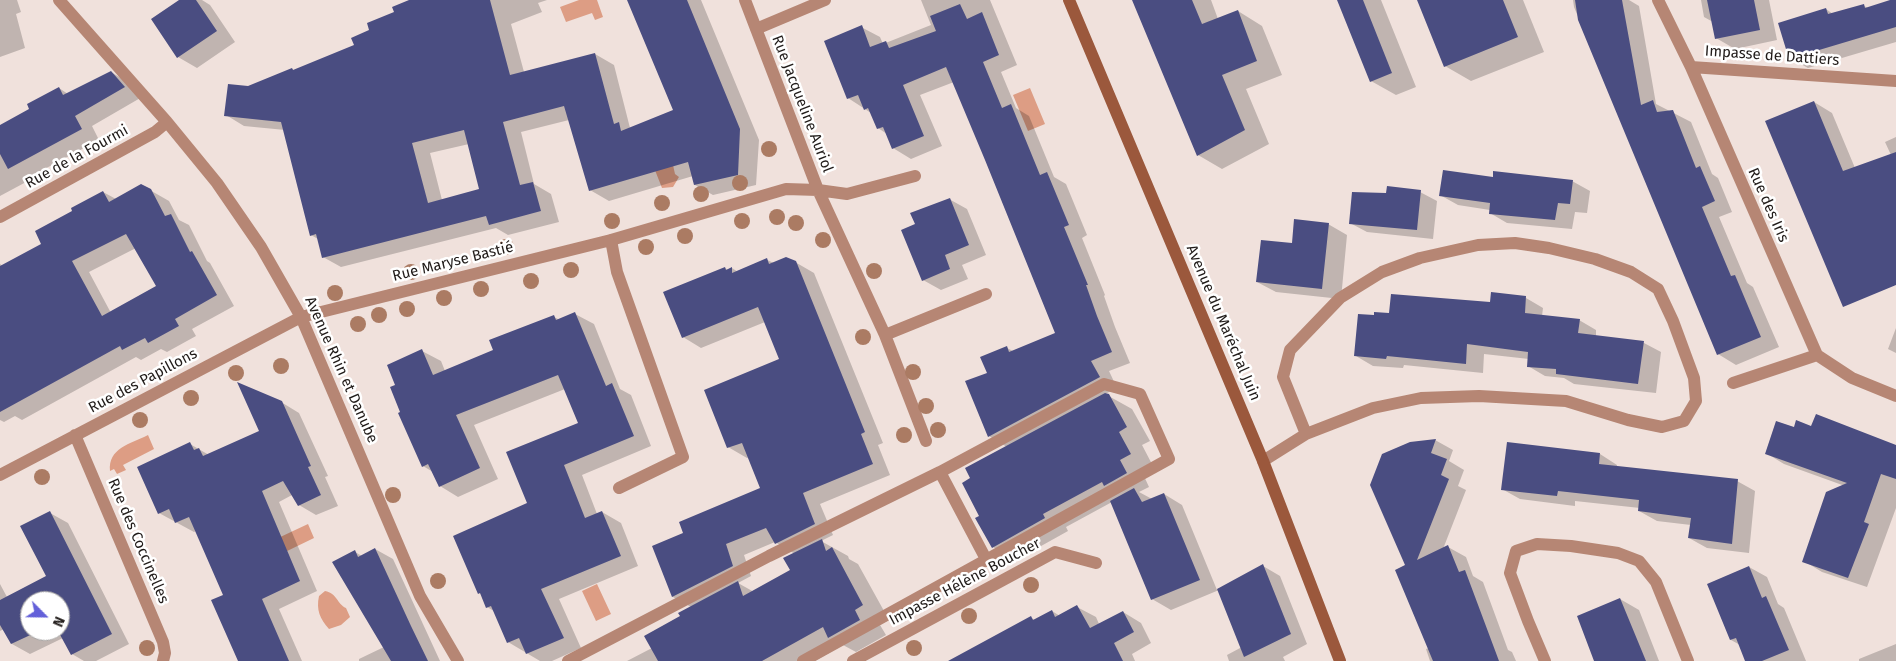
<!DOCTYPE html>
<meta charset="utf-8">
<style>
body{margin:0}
#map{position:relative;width:1896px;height:661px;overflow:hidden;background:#f0e1dc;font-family:"Fira Sans",sans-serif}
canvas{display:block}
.north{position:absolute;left:20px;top:591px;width:50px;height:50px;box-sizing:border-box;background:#fff;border:1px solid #a6a4a3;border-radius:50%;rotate:113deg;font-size:14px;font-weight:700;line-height:20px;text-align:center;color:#201b19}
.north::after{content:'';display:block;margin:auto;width:18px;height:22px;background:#6360d9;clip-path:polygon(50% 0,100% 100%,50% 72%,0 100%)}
</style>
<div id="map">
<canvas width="1896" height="661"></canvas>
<div class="north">N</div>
</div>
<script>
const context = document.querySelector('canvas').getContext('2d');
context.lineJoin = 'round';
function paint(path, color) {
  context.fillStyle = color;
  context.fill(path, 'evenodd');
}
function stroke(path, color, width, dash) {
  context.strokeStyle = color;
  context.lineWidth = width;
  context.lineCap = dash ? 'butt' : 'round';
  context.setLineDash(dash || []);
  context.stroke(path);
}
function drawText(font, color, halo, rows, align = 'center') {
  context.font = font + ' "Fira Sans",sans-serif';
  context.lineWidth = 5;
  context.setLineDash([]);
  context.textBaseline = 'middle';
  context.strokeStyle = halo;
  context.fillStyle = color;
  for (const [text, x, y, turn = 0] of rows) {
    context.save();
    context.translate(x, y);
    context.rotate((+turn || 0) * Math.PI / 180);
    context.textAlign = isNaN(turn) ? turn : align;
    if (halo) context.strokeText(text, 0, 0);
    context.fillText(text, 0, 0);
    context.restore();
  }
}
paint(new Path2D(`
 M579,0h18l6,17 -8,3 -3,-7 -26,9 -6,-15z
 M1030,88l15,36 -17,7 -15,-36z
 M649,155l24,10 2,9 4,3 -6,10 -11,1z
 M148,435l6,14 -31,16 3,5 -9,4 -3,-5 -4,2c-2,-23 20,-27 38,-36z
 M308,524l6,14 -31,15 -7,-14z
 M597,584l14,30 -15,7 -14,-30z
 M325,591c12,2 12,13 21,17l4,9 -9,8 -12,4c-9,-10 -13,-19 -10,-33z`), '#dd9d84');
paint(new Path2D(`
 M0,0h17l4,12 -5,2 9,34 -25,9z
 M182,0h20l8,5 25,37 -38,26 -19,-11 -25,-38z
 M412,0h135l-9,3 4,9 -31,12 13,48 71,-18 19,11 16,63 45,-17 -46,-111h72l58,140 -3,45 -43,10 -18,-10 -2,-9 -84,25 -19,-11 -21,-70 -48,12 13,52 17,10 8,28 -51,13 -12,-7 -155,39 -18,-10 -5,-18 -7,-4 -26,-105 -41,-4 -18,-11 22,-28 44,-18 3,2 61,-26 15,-14zM469,144l12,46 -39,10 -12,-47z
 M921,0h69l27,65 -16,7 15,36 13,8 25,61 12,7 21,51 -5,3 23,57 -1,1 11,31 15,36 -21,8 8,17 -12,6 27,15 18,32 -8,4 12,23 -11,6 6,13 -10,5 13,7 12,-5 18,11 35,85 46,-24 17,10 27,68 -24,13 2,4h-56l-2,-6 15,-8 -23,-57 -48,20 -19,-11 -40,-97 -46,25 2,4 -52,29 -23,-13 -12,-31 -10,-37 36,-32 -18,-11v-63l18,-25 6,3 43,-17 -102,-252 -34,13 22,51 -31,13 -18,-11 -6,-14 -9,-6 -7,-15 -23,-15 13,-71 19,10 3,7 48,-19z
 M1133,0h78l7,19 20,-8 24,15 20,49 -36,14 23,55 -47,25 -24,-14z
 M1339,0h42l35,87 -20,8 -25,-14z
 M1418,0h105l21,52 -73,29 -26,-15z
 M1573,0h56l10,6 17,98 35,18 21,52 6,4 14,34 -13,5 28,66 6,4 26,60 -43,18 -18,-11 -144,-347z
 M1701,0h68l8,40 -42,9 -19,-11 -3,-16 -9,-5z
 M1896,0v42l-88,26 -18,-10 36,-49 7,5 31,-8 4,2z
 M111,72l18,11 13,14 -50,29 7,14 -60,32 2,2 -41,22v-70l31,-17 28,-21 9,6z
 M1814,102l18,11 23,55 36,-13 -6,-13 11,-5v143l-42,17z
 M1494,178l78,3 18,10 -3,22 -12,-1 -3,17 -65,-6 -17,-10v-3l-32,-5 -18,-10z
 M141,185l28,16 10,19 10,5 18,36 3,2 24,43 -42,23 4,7 -29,16 -6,-3 -20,11 -5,-3 -114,63 -7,-4 -11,6 -4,-2v-156l3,2 40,-22 31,-32 29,-20 13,7zM136,248l22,39 -47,26 -22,-41z
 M1420,192l17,9 -4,38 -66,-7 -17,-9 37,-28z
 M949,199l18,10 19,46 -24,10 6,14 -27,11 -18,-10 -7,-55z
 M1328,224l19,11 -6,64 -65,-7 -19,-10 36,-38z
 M767,260l7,3 21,-1 19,11 69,170 -5,2 12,30 -70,29 13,31 -12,6 27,15 1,3 9,5 31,56 -9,5 6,10 -30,17 -13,-7 -28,16h-188l25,-13 39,-41 -18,-10 -20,-51 32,-12 77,-46 -13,-31 -2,1 -19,-11 53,-87 -16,-38 -64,26 -18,-11 42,-69 3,2 4,-2 6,4zM775,542l20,12 -3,17 -38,21 -16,-9 13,-7 -7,-21z
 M1492,294l34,4 17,10 -1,8 37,4 17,10v7l48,6 17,9 -5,41 -82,-9 -10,-6 -19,-2 -17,-10 1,-7 -45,-5 -1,19 -79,-8 -1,3 -30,-2 -17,-10 19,-40 116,-12z
 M575,314l19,10 26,65 11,6 20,51 -69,29 15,39 5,-2 19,11 17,43 -79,33 22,49 -29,13h-12l-32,-19 -14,-31 -7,-4 -5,-13 -3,-1 50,-89 50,-80 -14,-35 -91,36 24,54 -40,18 -18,-11 -7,-14 -10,-6 -21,-54 -5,-26 25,-35 19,10 4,10 49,-20 60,-34 6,3z
 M1896,328v25l-8,-4z
 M281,402l18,11 29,63 -3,1 13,29 -22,9 -17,-10 -7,-10 -13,7 38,89 -38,18 23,52h-62l-16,-66 -28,-64 -2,1 -35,-19 31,-69 19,11 52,-24z
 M1812,427l84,19v62l-29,79 -45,-15 -18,-11 41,-75 -61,-22 -18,-11 28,-25z
 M1435,440l18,10 -4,11 15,9 -6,16 8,4 -23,59 5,-2 18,10 7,19 10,6 25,68 4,2 4,9h-86l-4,-12 3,-1 -23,-82 -35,-81z
 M1600,454l17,11v2l120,14 18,10 -6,62 -42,-5 -18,-10 2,-13 -34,-4 -18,-10 1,-3 -65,-7v5l-55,-7 -18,-10z
 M50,513l18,10 61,121 -33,17h-12l-12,-7 -9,-16 -33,16 -18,-10 -8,-15 -4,2v-47l7,13 41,-20zM30,601h30v30h-30z
 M375,549l18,10 47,102h-81v-2l25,-12 -29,-95 7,4z
 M1749,567l18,10 11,27 6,4 22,53h-60l-6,-16 -9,-5z
 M1620,599l19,11 20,51h-63z
 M1077,607l19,10 3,7 24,-12 18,11 10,20 -19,11 3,7h-184l80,-43 4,2 17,-9 8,5z
 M1896,644v17h-37v-2z`), '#0003');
paint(new Path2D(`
 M179,0h17l21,31 -40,27 -26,-39z
 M409,0h81l20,75 85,-22 19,71 5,-2 2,9 52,-21 -46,-110h60l53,129 -2,46 -44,10 -6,-23 -99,29 -25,-85 -61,16 17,63 13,-3 8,29 -52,14 -3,-9 -164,42 -6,-24 -6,2 -29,-114 -57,-6 4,-32 20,2 44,-18 1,2 61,-25 -3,-7 18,-8 -2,-7 27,-11 -2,-5zM464,130l15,59 -51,14 -16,-60z
 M1132,0h60l10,24 36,-14 19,51 -35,14 23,55 -48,26z
 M1337,0h26l29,73 -22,9z
 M1417,0h86l15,37 -74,30z
 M1575,0h47l19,105 12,-5 4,12 16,-2 23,58 4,-2 15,35 -13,6 29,69 4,-1 26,62 -44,18 -139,-335z
 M1707,0h47l6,30 -45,9z
 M1890,0h6v27l-107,32 -11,-36 48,-15 2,6 36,-10 1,4z
 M960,4l7,15 15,-7 17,43 -16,7 19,46 9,-4 29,71 7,-3 22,53 -5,2 24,58h-2l11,31 15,36 -21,9 9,16 -112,60 -23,-56 22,-8 -7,-16 27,-11 2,6 46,-19 -70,-173 -39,-93 -43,18 21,51 -32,13 -9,-22 -6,2 -9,-21 -4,2 -6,-15 -11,4 -23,-58 38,-16 8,22 16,-6 3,7 47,-17 -6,-15z
 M111,71l14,16 -50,29 7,13 -74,40 -8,-15v-29l29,-16 -2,-5 32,-17 4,8z
 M1814,101l29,70 53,-19v133l-53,22 -78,-186z
 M1443,170l50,7v-6l80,9 -3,24 -12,-1 -3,17 -66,-6 1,-11 -51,-7z
 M141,184l10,5 14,27 6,-2 19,38 2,-1 25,44 -42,24 4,7 -31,17 -3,-5 -23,12 -2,-4 -120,66v-146l41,-22 -6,-13 37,-20 -1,-3 32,-17 6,11zM126,234l30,52 -54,30 -30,-55z
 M1387,186l34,4 -4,40 -68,-6 3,-32 34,1z
 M950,198l19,47 -24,10 5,14 -28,12 -21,-51 14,-6 -5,-11z
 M1294,219l35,4 -7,66 -66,-7 5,-42 31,3z
 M786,257l10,4 69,171 -4,2 12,30 -70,29 12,31 -40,20 -9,-16 -40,16 7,22 -61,31 -20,-51 31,-13 -4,-11 81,-34 -18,-45 -15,5 -23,-58 75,-31 -21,-52 -76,31 -19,-46 62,-25 1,3 6,-3v6l35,-15 2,6z
 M1491,292l35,4 -1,17 55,6 -2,14 66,8 -6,43 -82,-10v-5l-29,-2 1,-15 -61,-8 -1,20 -79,-8 -1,3 -32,-3 4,-42 16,1v-3l15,1 2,-19 99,8z
 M575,312l31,74 6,-3 22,53 -70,29 21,53 17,-7 19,45 -80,33 23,49 -38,16 -7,-16 -12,5 -16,-37 -5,2 -6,-15 -2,1 -25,-58 74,-33 -21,-51 72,-29 -20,-48 -102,40 24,53 -41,19 -11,-23 -6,3 -24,-54 2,-1 -10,-25 5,-2 -8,-20 35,-16 11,26 60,-25 -4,-10 65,-25 2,5z
 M237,382l45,19 29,65 -3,1 13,28 -23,11 -15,-25 -21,10 38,90 -38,18 27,62h-51l-27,-61 12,-5 -34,-78 -14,6 -6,-14 -11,5 -21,-47 53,-25 4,8 5,-2 4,8 56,-25z
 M1105,393l4,1 18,33 -8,5 12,22 -11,6 7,13 -23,13 -2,-4 -59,32 2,4 -53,30 -17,-30 4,-2 -17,-33 8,-5 -5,-10z
 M1816,414l80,31v34l-15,-5 -17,48 5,2 -21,54 -46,-16 24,-70 21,-9 -82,-29 11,-33 18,6 2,-7 15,6z
 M1436,439l-5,14 16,6 -6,16 8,4 -32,81 31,-15 11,27 6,-2 34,91h-66l-38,-91 10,-5 -35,-80 12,-31 28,-12z
 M1507,442l93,11 -1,11 139,15 -6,65 -44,-6 3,-20 -53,-7 1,-11 -81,-9 -1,5 -56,-6z
 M1134,488l8,14 22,-9 36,87 -49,20 -41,-99z
 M50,511l62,123 -41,21 -13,-24h2v-30h-30v30h9l-28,13 -11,-19v-25l46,-24 -26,-50z
 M822,539l4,12 6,-4 31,58 -8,5 5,10 -32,18 -5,-11 -61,34h-104l-14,-25 36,-20 -2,-3 60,-32 5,15 47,-26 -7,-12z
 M375,548l36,78 17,35h-37l-59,-99 23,-12 3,7z
 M1263,564l28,70 -47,23 -27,-68z
 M1749,566l13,32 4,-2 23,54 -27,11h-17l-9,-23 -6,2 -23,-56z
 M1620,598l26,63h-52l-17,-45z
 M1077,605l13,23 33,-17 11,21 -20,11 9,18h-175l83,-45 2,4 19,-10 3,7z`), '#4a4d81');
stroke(new Path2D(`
 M940,472l47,89
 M568,661l201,-105 171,-84 164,-88 36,10 29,65 -366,202`), '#b68674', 12);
stroke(new Path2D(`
 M59,0l108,122 50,61 44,64 40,70 119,279 38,65
 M745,0l73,190 67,145 41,106
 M1658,0l33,67 126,288 35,23 44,18
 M756,29l69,-29
 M1691,67l205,14
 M0,217l155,-85 12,-10
 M611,240l6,32 66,185 -64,31
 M885,335l101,-41
 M1733,383l84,-28
 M75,435l88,207 2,11 -2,8
 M1263,461l43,-27 67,-26 48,-10 58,-2 87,5 62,19 34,7 22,-6 12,-20 -2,-23 -21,-57 -15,-32 -27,-17 -36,-13 -46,-11 -34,-5 -37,2 -58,13 -38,14 -42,26 -50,52 -7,27 23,57
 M0,475l301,-158 310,-77 175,-51 32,1 29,4 68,-18
 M853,661l202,-109 41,11
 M1545,661l-17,-40 -18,-48 6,-22 21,-7 34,2 47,7 21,8 17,21 32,79`), '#b68674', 12);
stroke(new Path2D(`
 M1069,0l194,461 77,200`), '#9b583c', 12);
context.fillStyle = '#ab7b63';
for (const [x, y] of [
 [769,149],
 [740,183],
 [701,194],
 [662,203],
 [777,217],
 [612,221],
 [742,221],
 [796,223],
 [685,236],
 [823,240],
 [506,247],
 [646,247],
 [571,270],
 [874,271],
 [411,272],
 [531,281],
 [481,289],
 [335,293],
 [444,298],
 [407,309],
 [379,315],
 [358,324],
 [863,337],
 [281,366],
 [913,372],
 [236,373],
 [191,398],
 [926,406],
 [140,420],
 [938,430],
 [904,435],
 [42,477],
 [393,495],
 [438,581],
 [1031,585],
 [969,616],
 [147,648],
 [914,648]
]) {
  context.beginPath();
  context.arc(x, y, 8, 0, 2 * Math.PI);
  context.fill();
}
drawText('15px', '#201b19', '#fff', [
 ["Impasse de Dattiers",1772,56,4],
 ["Rue Jacqueline Auriol",802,104,69],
 ["Rue de la Fourmi",77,157,-29],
 ["Rue des Iris",1768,205,66],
 ["Rue Maryse Bastié",453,262,-14],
 ["Avenue du Maréchal Juin",1223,323,67],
 ["Avenue Rhin et Danube",341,370,66],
 ["Rue des Papillons",143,381,-28],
 ["Rue des Coccinelles",138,541,67],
 ["Impasse Hélène Boucher",965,582,-28]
]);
</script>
